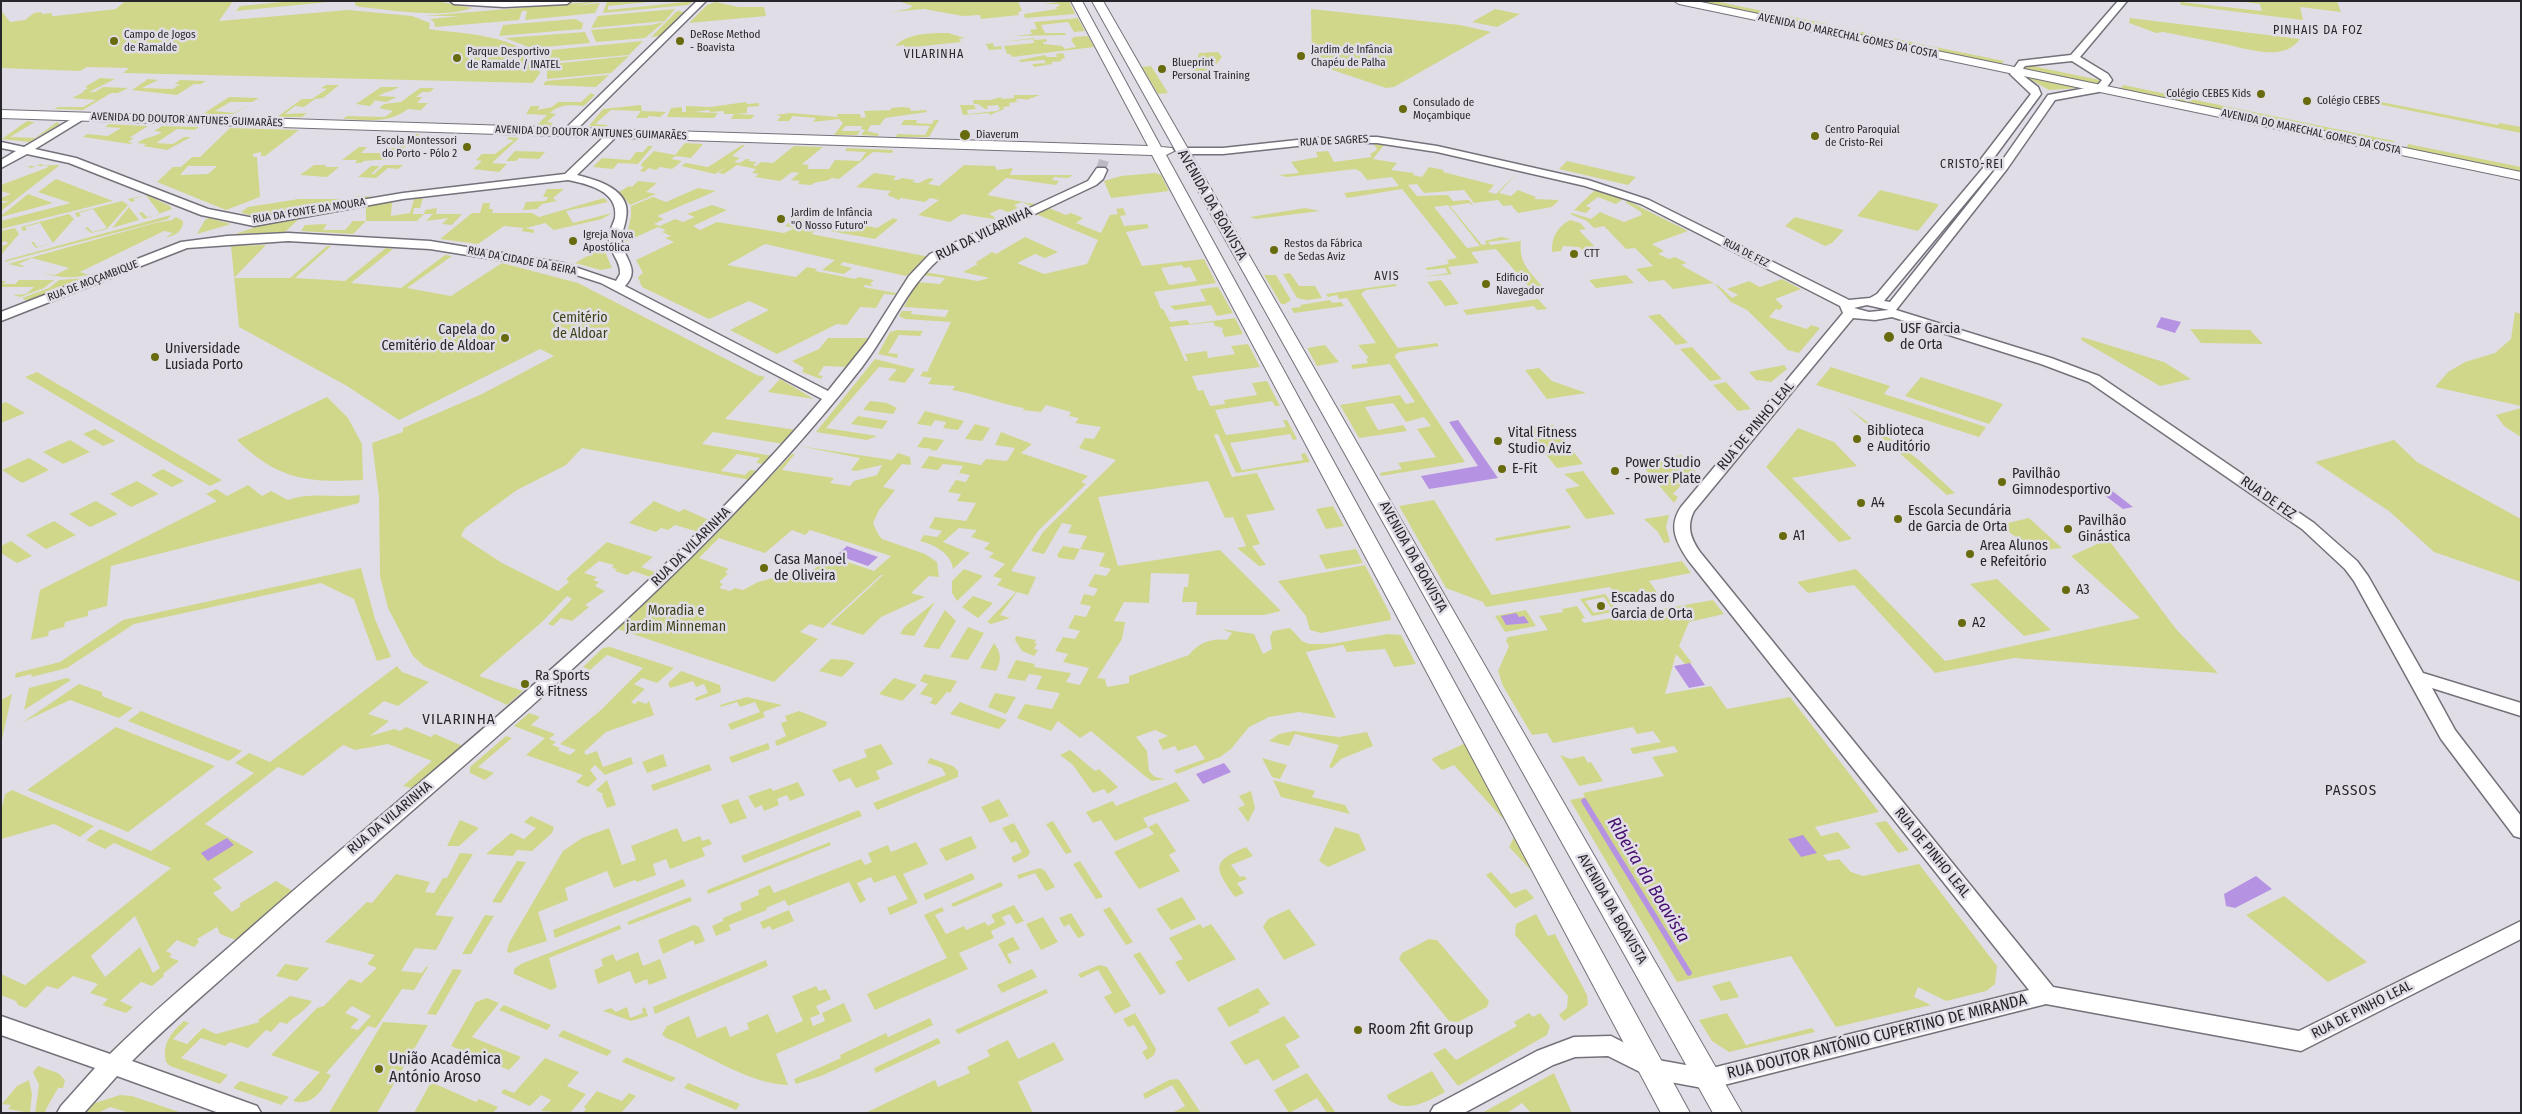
<!DOCTYPE html>
<meta charset="utf-8">
<style>
body{margin:0}
#map{position:relative;width:2522px;height:1114px;overflow:hidden;background:#e1dde7;font-family:"Fira Sans Condensed",sans-serif}
canvas{display:block}
.frame{position:absolute;inset:0;border:2px solid #27262a;pointer-events:none}
</style>
<div id="map">
<canvas width="2522" height="1114"></canvas>
<div class="frame"></div>
</div>
<script>
const context = document.querySelector('canvas').getContext('2d');
context.lineJoin = 'round';
function paint(path, color) {
  context.fillStyle = color;
  context.fill(path, 'evenodd');
}
function stroke(path, color, width, dash) {
  context.strokeStyle = color;
  context.lineWidth = width;
  context.lineCap = dash ? 'butt' : 'round';
  context.setLineDash(dash || []);
  context.stroke(path);
}
function drawText(font, color, halo, rows, align = 'center') {
  context.font = font + ' "Fira Sans Condensed",sans-serif';
  context.lineWidth = 5;
  context.setLineDash([]);
  context.textBaseline = 'middle';
  context.strokeStyle = halo;
  context.fillStyle = color;
  for (const [text, x, y, turn = 0] of rows) {
    context.save();
    context.translate(x, y);
    context.rotate((+turn || 0) * Math.PI / 180);
    context.textAlign = isNaN(turn) ? turn : align;
    if (halo) context.strokeText(text, 0, 0);
    context.fillText(text, 0, 0);
    context.restore();
  }
}
paint(new Path2D(`
 M125,1h108l-14,20 129,-11 64,6 18,7 -1,6c31,5 104,5 111,44l-7,10 -410,-10 6,-5 -42,-1 -7,4 -79,-3v-58l9,12 15,-2 9,-7 7,-1 1,2 10,-1v3h3l61,-7z
 M294,1h45l-103,10 4,-5z
 M355,1h81l36,7c-30,11 -80,2 -112,-1l-5,-2z
 M602,1l-27,5 25,-3 -5,10 -70,7 2,-9h-5l-3,9 -84,7 -1,-5 -4,-3 30,-3h-36z
 M607,1h52l-51,5v4l86,-9 -6,4 -85,8z
 M898,1h120l4,10 -4,1 1,3 -38,4 -1,-4 -17,1 -39,-7 -33,3 17,-3 5,-3z
 M1069,1l6,13 -50,4 -1,-4 33,-5 -1,-2 4,-1 -2,-2h-15z
 M1687,1h27l113,23 3,3 -1,2z
 M2238,1h99l4,11 -41,-5 3,13 -122,-15 -1,-3 82,9 -2,-7z
 M716,2l22,5h26l2,9 -77,7 18,-18z
 M675,9l-10,12 -74,7 7,-12z
 M1311,9l149,16 31,7 -97,55 -8,1 -74,-25z
 M1495,9l25,5 -23,13 -25,-5z
 M677,11l9,1 -24,24 -11,1z
 M1078,18l7,13 -11,1 -6,-10 -27,3 4,8h20l1,2 -53,1 19,-2 -2,-4 7,-1 -3,-7z
 M2130,18l170,21c-17,24 -54,9 -76,5 -20,-4 -40,-8 -61,-12l-7,1 -27,-10z
 M575,19l8,4 -1,6 -83,7 4,-11z
 M664,22l-19,16 -49,4 -5,-12 60,-5z
 M1842,28l162,33 -4,5 -164,-34z
 M585,32l5,11 -59,5 -26,-10z
 M948,33l17,5 -6,1 2,3 -56,6 -1,-3 -9,1c12,-13 36,-13 53,-13z
 M1088,36l6,11 -82,10 -2,-3h-3l-3,-8 30,-3 -1,-4 -40,4 1,4 7,-1 1,3 -13,1 -3,-6 48,-6 1,2 11,-1 1,3h-4l1,2 18,2 3,3 11,-2 -5,-7 3,-3z
 M643,41l-14,14 -82,7 -8,-7 6,-1 -4,-3z
 M1218,52l4,5 -16,20h-15l2,-17h4l2,-7z
 M1063,53l2,5 -4,1 1,2 -11,1 1,2 -18,3 -2,-3 14,-1 -2,-3 -24,2 -1,-2 26,-5 2,2h10l-1,-3z
 M629,56l-18,17 -64,6v-9l6,-1 -1,-5z
 M2027,65l73,15 -4,6 -74,-15z
 M1151,66l17,27 -10,1 -16,-27z
 M609,75l-13,12 -53,-2 3,-4z
 M2030,77l49,10 2,1 -32,2 -21,-12z
 M100,78l15,1 -26,13h6l8,-5 25,1 -10,5h-7l-28,17 -29,-1 4,-2h25l13,-7 -24,-2 12,-6h-2l6,-4 -3,-1z
 M148,79l10,1 -16,8 31,1 7,-5h-5l5,-4 26,1 -5,3h-7l-17,11 -45,-5z
 M326,85h13l-16,13 -8,1 -11,8 -9,-1 -10,8 22,-1 -5,4h-25l25,-18h10l15,-10 -6,-1z
 M2123,85l271,56 -2,6 -273,-56z
 M381,87h18c-7,5 -14,4 -20,9l18,1 -11,5 -14,-2 3,1 -5,5 -14,-2z
 M420,88h14l-4,4h-8l-6,5h6l-5,6h11l-7,7 -13,-1c-19,15 -41,11 -65,10l4,-3 38,1 8,-6 -14,-3 5,-4 17,-2z
 M591,93l4,2 -11,11c-14,-1 -24,-2 -34,7l6,1 -9,8 6,1 -3,3 -13,-1 10,-10 -21,-1 5,-8h9l-3,4 15,-3 6,-5h23z
 M1014,95h26l-14,5 -1,-1h-9l1,3 -8,1 1,3 -7,1 1,2 -14,6 -1,-2 -26,2 -3,-10h14l2,4 -9,1 1,4 29,-3 3,-2 -2,-4 -11,1 1,3h-3l-7,-5h-4l-1,-4h17l11,-3 1,2 12,-1z
 M2357,96l17,2 7,4 117,23 1,-2 22,4v6l-168,-34z
 M229,97l30,1 -7,4h-22l-15,9 18,2 15,-7 -15,8h-30z
 M746,102l1,2 12,-1v3l-12,1v6l-11,1 19,1 -4,4h-20l3,-5h-10v-3l-14,1 -1,-2 -15,2 24,1 -4,5 -47,-1 4,-9 11,-1v5h4v-6l24,1z
 M641,105l1,6 24,1 -6,5 -11,-1 -2,2h-11l5,-7 -30,-1 -16,14 13,1 -3,2 -16,-1 14,-17z
 M903,107l7,1 1,3 15,-1 1,2 -42,6 -5,7h-9l-4,6 12,3 -1,2 -17,-1 4,-5 -4,-1 1,-3h-17l-3,5h18l-3,4h-23l9,-12 -4,-4 -26,3 3,-4 -23,-2 -4,5h-12l4,-5 -6,-1 16,-2 47,4 -1,-3h23l1,4 5,-1 -2,-6 27,-1v-2z
 M904,120h13l-1,3 16,1 2,-4h5l-10,17h-33l1,-3 28,1 5,-9 -29,-1z
 M27,121l8,1 -25,15 25,1 22,-16 3,2 -31,18 -27,-3z
 M109,124l39,2 -19,12h5l-6,4 5,1 -3,1 -47,-7 4,-3 21,2 13,-8 -16,-1z
 M162,126l37,1 -4,3 -18,-1 -21,14 17,1 11,-7h7l-24,13 -24,-4 3,-2 -9,-1c10,-7 16,-5 25,-11l-8,-1z
 M230,128l69,2 -34,26h-4v-4l-8,2v3h4l3,40 -34,13 -69,-28 16,-15h8l11,-10h8zM188,166h29l-9,8 -28,1z
 M413,134h7l-29,25 -27,2 -3,2h-6l2,-3h-15l17,-13h8l-6,6h19l7,-5h8z
 M509,137l10,1 -27,25 15,1 -8,8 -26,-3 9,-8 -6,-1 6,-6h13l19,-14 -7,-1z
 M685,143l18,1 -12,14 -15,-2 -5,3 11,2 -10,8 -12,-2 -4,3 -7,-2 -5,4 -4,-1 4,-4 -3,-1v-2l13,-13 21,4z
 M1374,144l10,1 -11,14 24,4 -6,7 23,3 -1,2 9,2 7,-10 15,3 -1,2 51,13 -6,7 8,2 22,-22 -19,21 12,3 7,-6 18,7 -2,2 25,1 -7,7 -34,6 -7,-8 -8,1 -5,-6 -24,3 -10,-13 -40,3 -7,-9 -9,1 9,11 31,-1 5,6 16,-1 5,6 -5,-3 -19,3 32,39 5,-1 -2,-3 16,-4 10,2 -23,3 3,3 30,-4c-3,21 9,31 21,45l-3,1 5,5 -20,3 -5,-6 10,-2 -33,-38 -25,3 8,11 -31,4 4,7 -29,3 25,-4 -3,-5 -18,2 -2,-2 24,-4 -2,-4 10,-2 -55,-69 -55,9 -3,-5 55,-7 -7,-9 -25,3 -6,-8 -6,-3 -68,8 -8,-2 20,-2 -8,-11 27,-5 -2,-5 12,-1 6,11 38,-5 -2,-3 7,-4zM1448,205l32,41 -13,2 -33,-41z
 M2408,144l113,23v7l-115,-24z
 M742,145h3l-13,11 8,2 -6,4 6,1 6,-4h4l-2,2 9,1 -4,3 3,1 5,-4 12,1 21,-17 29,1 -21,17 7,1 -2,4h22l6,-9 25,1 6,-9 -21,-1 2,-3 46,2 -1,3 -19,-1 -34,27 -7,-1c-7,5 -15,2 -21,7l-13,-1 2,-3 -9,-1 8,-7 -7,-1 -12,9 -25,-4 4,-3 -7,-1 4,-4 -19,-4 -13,9 -6,-1 9,-7 -12,8 -34,-8 5,-3 22,4z
 M648,146h5l-15,18 -20,-1 -5,6 -20,-2 9,-9 28,2 6,-8h7z
 M515,151l30,1 -6,7 -20,-1 -3,3h-10z
 M1567,161l69,16 -8,8 -69,-16z
 M41,164l-10,4 -4,-2 33,-1 -59,46v-7l8,-3h-8v-3l10,-4 -10,-3v-6l48,-18z
 M314,165h12l-1,2h14l-12,10 -27,-2z
 M384,165h19l-5,4 -10,-1 -12,10 -18,-1 13,-11h9l-9,8h3z
 M964,165l31,1 2,4 16,-2 -3,7h63l-5,3 -14,-1 -2,3 7,1 -3,4 -50,-7 -19,17 52,10 -5,2 -12,-5 -8,3 4,3 -10,4 -8,-3 -11,5 7,4 -3,1 -31,-5 -12,8 -32,-7 21,-15 -9,-2 -5,4 -24,-4 -2,2 -12,-5 4,-4 -35,-4 18,-14 22,3 -3,4h5l4,-2 13,2 -3,2 7,1 12,-6 -2,1 5,1 -6,5 11,2z
 M1155,173l6,2 8,16 -58,7 -7,-17 17,-5z
 M56,179l57,22 -112,28v-8l70,-18 -33,-11z
 M638,181l19,2 -11,9 10,2 -26,11 -11,-13 10,-6 3,1z
 M698,188l18,3 -59,25 7,3 -10,5 6,2 15,-7 8,3 12,-5 -8,-3 25,-9 15,5 -34,16 7,4 17,-8 67,11 11,-5 -10,-2 26,-22 -2,4 3,1 -12,10 11,2 -6,3 3,1c2,-1 17,-2 19,-2l-16,11 119,23 -24,19 -63,-14 -3,3 12,3 -8,6 -22,-4 13,-10 -70,-16 -38,21 69,12 11,-10 10,2 -2,2 40,8 3,-2 16,3 -4,4 3,1 -1,1 -7,-1 -2,2 33,6 -1,2 -11,-1 -8,14 -16,-1 -13,18 -10,-1 -60,30 -47,-24 39,-20 -20,-9 -40,18 -67,-32 -4,-10 5,-4 -7,-13 38,-18 -9,-4 6,-2 -9,-4 4,-2 -8,-3 -33,15 6,-26v-10l22,-9 13,5z
 M547,189h17l-11,9 4,3 -15,3 -5,5 -14,1 3,-8 19,-1 4,-4h-6z
 M1880,190l54,13 5,2 -21,26 -61,-15z
 M1594,191h7l22,8 -7,5 -18,-7 -12,9 5,2 -5,5 -12,-3z
 M28,194l25,9 -52,14v-1z
 M146,195l-13,4 2,2 -4,1 -3,-3 19,-4 23,11 2,3 -28,10 -5,-6 3,-1 5,5 13,-3z
 M357,196l20,1c-24,5 -119,27 -136,15l7,-5 51,-8h51z
 M423,198l-3,10h-6l-1,6h11l1,-4 12,-2 -1,6h26l-10,11 -10,-1 6,-6 -22,3 7,-7h-9l-7,7h-51l-13,13 -52,-3 4,-6 22,-1 -4,6h22l8,-9h13v-15l26,-4 -1,14 19,-3 4,-14z
 M604,198l4,4 -42,9 7,12 39,-10 -10,6 -48,11 -9,-7 -19,5 8,2v3l-13,-2 3,-3 -20,-2 -26,18 -38,-5 32,-26h8l3,-10h7l-1,6h4l-1,4h40l7,4z
 M122,201l6,4 -21,24 -16,4 -6,-5 3,-1 4,5 15,-4 -14,-19 -14,4 2,3 -4,1 -2,-4z
 M1628,201l60,30 -36,13 12,7 -6,3 11,5 6,-2 12,6 -6,2 38,21 13,12 6,-3 -11,-6 22,-8 11,6 22,-8 19,10 -26,10 8,7 -3,4 -4,-1 -7,8 38,12 4,-4 9,3 -21,25 -11,-3 -41,-40 -16,-8 -17,-19 -41,6 -9,-9 -15,2 -13,-13 17,-3 -18,-18 -9,1 -22,-23 -10,2 -7,-7 -17,-7 2,-1 19,6 9,-7 24,10 18,-7 -1,-3 -16,-10z
 M129,207l10,13 -27,8z
 M1049,208l17,7 5,-2 12,5 -7,5 25,10 9,-18 8,-1 -2,-5 7,-1 3,7 -6,1 4,10 23,-2 2,4 -23,4 16,34 62,-7 12,24 -62,9 7,17h2l7,13 17,-2 3,4 45,-6 8,16 -18,3 -3,-6 1,-3 -8,-2 -2,-4 -43,5 15,34h3l-3,-7 22,-3 1,7 27,-4 -4,-8 17,-2 12,23 -68,9 6,15 5,-1 7,16 15,-2 -1,-4 33,-5 -5,-12 15,-2 13,25h-5l-3,-5 -57,9 11,25 60,-8 -3,-7h4l10,19 -4,1 -3,-6 -60,9 12,27 61,-10 -2,-6 4,-1 5,9 -74,11 -18,-39 -4,1 18,42 25,-4 18,37 -29,5 14,29 -8,2 14,19 -7,1 -22,-18 9,-2 -13,-29 -8,1 -17,-37 -110,16 20,69 102,-16 61,61 -17,4h-68l1,-13h-15l2,-15h4l1,-13 -38,-1 -2,30 -25,-1 -10,19 11,1 -3,17 -25,39 8,1 2,8 22,-4v-7l60,-21c9,-12 23,-17 38,-15l5,-7 -11,-4 33,5 9,20 9,-5 -2,-12 3,-6 17,-3 12,13 7,3h22l57,-10 13,1 15,29 -22,3 -9,-18 -38,3 -4,-7 -37,7 30,66 -37,-6 -30,5 -20,10 -18,22 -11,8 -43,17 -3,-4 31,-11 -9,-14 -18,6 -3,-5 -12,4 -5,-10 10,-4 -13,-6 -19,7 11,14 2,20 6,6 10,2 -13,2 -6,-4 -55,-46 -11,7 -22,-17 -7,10 -34,-13 8,-14 27,5 8,-16 -24,-4 6,-13 -13,-2 -4,7 -18,-3 9,-18 19,4 -1,3 37,6 -5,9 14,3 9,-17 -26,-6 5,-8 -13,-3 8,-14 12,2 5,-8 -12,-3 7,-13 11,2 5,-11 -11,-2 4,-10 10,2 4,-7 -10,-3 7,-12 11,2 5,-7 -12,-3 6,-13 -25,-4 -6,11 -15,-2 -2,-3 6,-9 17,3 7,-13 -19,-3 4,-8 -10,-2 -18,31 -13,-3 12,-19 73,-72 -37,-12 6,-10 9,1 7,-12 -26,-4 4,-5 -10,-2 2,-4 -25,-7 -5,7 -18,-2 1,-2c-26,-4 -46,-14 -72,-18l3,-4 -27,-2 4,-6 -12,-2 4,-5 3,1 24,-50 -46,-3 -6,-3 3,-5h10l-1,3 34,3 4,-7 -45,-3 13,-25 23,2 5,-6 -23,-3 2,-3 54,9 11,-3 -26,-6 15,-8 -3,-1 17,-11 4,2 29,-17 33,15 -13,6 -10,-4 -18,9 27,11 43,-10 11,-24 -62,-26zM1182,265l2,3 6,-1 7,14 -28,4 -8,-17z
 M1305,208l15,3 -64,8 -6,-2z
 M69,214l5,5 -21,24 -17,5 -5,-6h3l3,5 16,-4 -13,-20 -15,4 2,3 -4,1 -2,-4z
 M171,215l-3,4 -164,43 2,-2z
 M176,217l7,4c1,9 -9,16 -17,16l7,-4 -9,-2 -84,41 9,3 12,-5c-19,9 -38,9 -58,3l12,2 14,-7 -37,-10 -14,6 6,2 -2,1 -14,-3 147,-41 17,-3z
 M1795,217l49,13 -12,13 -7,3 -40,-20z
 M209,218l22,6 -34,10 8,-14z
 M300,218l-15,14 -50,2 27,-9z
 M893,218l5,2 -23,19 -51,-9 9,-6 19,3 4,-3 21,4z
 M1570,220l10,3 6,6 -7,1 17,18 -14,2 -3,-3 -16,-1 -2,5 -9,1c-1,-14 5,-25 18,-32z
 M15,228l4,6 -18,21v-9l7,-2 -2,-3 -5,1v-11z
 M266,245l-32,33h56l37,-32h4l-36,32 50,3 41,-33 7,1 -42,34 50,5 44,-33 7,1 -45,32 44,8 51,-33 76,20 179,92 8,2 -40,42 71,11 -13,14 -70,-12 -11,12 71,12 -8,8 -9,-1 4,-5 -23,-4 -16,17 24,4 5,-5 8,1 -8,9 -168,-32 -16,17 -49,25 -52,38 -4,8 41,27 56,28 11,-9 -3,-3 41,-37 46,15 -12,10 14,5 -5,5 -17,-6 -6,4 -12,-4 2,-2 -5,-1 2,-3 -15,-4 -15,12 13,4 -4,3 6,2 -4,4 10,5 -20,14 4,2 -17,14 -11,-3 -8,8 -5,-2 24,-25 -5,-3 -25,26 -63,54 44,15 -16,14 -83,-39 -11,-10 -25,-48 -8,-32 -1,-79 -7,-54 31,-11v-4l79,-34 72,-38 -14,-7 -141,71 -52,-34 -108,-59 -8,-81z
 M603,247l9,21 -11,2 -26,-7z
 M1290,273l9,13h16l7,12 -15,2 -10,-2 -14,-24z
 M1264,275h12l15,25 -6,4h-4z
 M1626,275l8,8 -38,5 -7,-8z
 M85,278l-58,23 -5,-3 27,-10 10,-8z
 M19,280h35l-10,8 -24,9 -7,-2 13,-1 8,-7h-33v-6h5l-3,3h12z
 M1441,280l18,24 -14,2 -18,-24z
 M1395,284l2,2 -31,4 -5,4 37,54 39,-5 2,3 -39,6 -4,2 -1,3 70,105 -84,14 -1,-3 22,-4 -4,-6 38,-6 -19,-28 14,-3 -7,-9 -18,5 -13,-19 -28,4 13,23 25,-5 4,6 -48,7 -19,-33 60,-10 6,9 9,-2 -25,-38 -37,5 -2,-4 17,-2 -2,-4 3,-1 -11,-13 18,-2 -29,-45 -8,1 -2,-4 -9,2 -2,-3z
 M1218,287l15,26 -16,3 -6,-11 -36,5 -5,-4 36,-5 -6,-12z
 M1538,299l9,10 -10,1 -3,-4 -67,9 -4,-5z
 M1330,300l2,3 9,-1 3,4 -50,7 -3,-5 10,-1 -1,-2z
 M2515,312l6,2v92l-86,-19 13,-15 17,-10 30,-9 16,-14z
 M1660,314l28,29 -12,2 -28,-29z
 M2190,329l60,1 13,14 -62,-1z
 M897,330l26,1 -3,5 -21,-1 -11,18 10,1 -1,4 -19,-4 12,-22z
 M2082,337l82,25 27,17 -31,7 -79,-46z
 M828,338h43l-22,29 -25,-1 -6,9 5,1 -2,3 -19,-7 2,-4 -12,-7 27,-12z
 M1325,345l14,17 -22,4 -10,-18z
 M1692,347l30,32 -12,2 -30,-32z
 M875,359l40,10 -10,14 -17,-3 9,-11 -18,-2 -53,61 51,8 -10,4 -51,-8z
 M1784,365l3,4 -16,13 -15,-2 -7,-8z
 M1831,367l59,19 -6,8 102,33 -7,10 -163,-52z
 M1539,368l13,13 34,12 -39,6 -22,-29z
 M37,372l185,108 -12,6 -185,-109z
 M1921,377l71,23 11,4 -14,20 -84,-28z
 M780,379l34,20 -46,-7z
 M1726,382l25,27 -13,2 -25,-26z
 M327,397l21,21 14,26 1,36c-55,3 -85,0 -126,-40z
 M870,401l17,2 10,5 -4,6 -30,-4z
 M6,402l19,11 -24,10v-19z
 M1847,407l72,53 36,33 -8,2z
 M2521,408v29l-17,-11 -8,-11z
 M925,411l39,10 -6,9 -15,-2 3,-6 -11,-2 -4,6 -14,-2z
 M858,416l30,5 -6,8 -31,-5z
 M975,424l15,4 -8,13 -17,-2z
 M1553,425l30,39 -26,4 -20,-24 -7,-16z
 M1798,428l36,14 23,24 -65,12 60,61 -13,3 -73,-75z
 M95,429l20,12 -12,5 -20,-12z
 M1001,432l31,12 -11,9 67,23 -7,6 5,2 -48,47 -27,40 25,6 -8,18 -11,-3 -17,23 10,3 -19,6 -4,-2 29,-30 -19,-7 5,-6 -9,-3 12,-12 -16,-7 5,-4 -10,-4 6,-6 -19,-6 6,-7 -18,-2 -16,14 27,11 -17,16c-2,-16 -18,-24 -33,-28l4,-6 13,2 5,-6 -13,-3 6,-11 31,4 10,-18 -19,-2 4,-7 -13,-2 8,-12 10,2 4,-7 -11,-2 4,-7 -20,-2 -5,6 -17,-2 8,-12 52,9 5,-6 21,2 8,-13 -20,-3z
 M924,437l20,3 -7,10 -6,1 1,-2 -15,-2z
 M70,440l20,12 -27,12 -20,-12z
 M2394,440l23,22 104,57v63l-87,-30 -45,-41 -74,-49z
 M799,446l93,14 6,-7 12,4 1,8 -9,-1 -19,23 12,3 -16,20 -6,13 5,11 4,5 43,15 12,8 2,15 -10,-1 -18,17 14,4 -44,20 -18,18 -33,-11 53,-49h-2l-58,53 -13,-4 -10,8 18,7 -44,43 -156,-53 96,-93 78,-82h3l-13,16 52,8 -4,5 20,3 4,-5 23,-6 5,-10 -26,6 -5,-1 9,-12zM792,530l13,5 5,-5 81,26 -17,15 -44,-15 -24,20 -29,1 -19,5 -15,8 -8,-2 -5,3 -11,-3 4,-4 -4,-2 9,-8 -3,-2 4,-3 -30,-11 20,-20 46,15z
 M1681,455l17,20 -11,11 -5,-2 -9,10 5,3 -4,6 -34,-40z
 M29,458l20,12 -27,13 -20,-13z
 M163,469l21,12 -12,6 -21,-12z
 M1583,471l32,43 -29,5 -21,-30 15,-3 -16,-12z
 M137,481l22,13 -28,13 -21,-13z
 M248,485l14,11 9,-5 17,9c22,-8 48,-2 72,-5l-1,8 -248,63 -4,40 -19,5v5l-23,6 -1,5 -15,4 -1,5 -17,4 9,-50 177,-89 -11,-7 10,-5 11,7z
 M1434,500l58,95 190,-34 9,12 -42,8 10,14 -38,7 -11,-15 -124,20 -3,-5 -37,-14 -47,-82z
 M96,501l22,13 -28,13 -21,-13z
 M654,501l25,11 5,-3 27,12 -12,11 -24,-7 -7,5 -7,-2 -5,4 -27,-9z
 M1333,506l11,20 -18,3 -10,-20z
 M1669,515l-3,12 4,15 -6,1 -6,-11 -14,-13z
 M2029,518l33,30 -26,3 -37,-26z
 M54,521l22,14 -30,14 -20,-14z
 M1569,525l2,3 -75,13 -1,-3z
 M2108,539l68,90 42,44 -204,-15 -79,15 -81,-88 -46,8 -11,-11 59,-13 89,92 195,-43 -69,-62z
 M11,541l21,15 -15,7 -16,-10v-7z
 M1356,549l7,14 -37,6 -7,-14z
 M1365,565l25,49 1,6 -70,13 -11,-3 -4,-14 -28,-35z
 M361,568l14,51 16,38 -14,4 -23,-62 -33,-16 -187,41 -67,44 -36,9 1,-3 -17,4 1,-5 44,-11 63,-42z
 M964,569l19,7 -26,25 -5,-8v-12z
 M1997,579l54,51 -27,6 -54,-52z
 M1605,594l13,17 -26,5 -12,-17zM1604,597l8,12 -18,4 -9,-12z
 M973,596l20,7 -15,15 -16,-11z
 M1713,600l11,14 -35,8 -10,24 13,17 -7,1 -9,-10 -11,40 46,-8 16,23 63,-12 89,115 -64,15 6,9 17,-4 13,16 -28,7 5,6 11,-2 12,13 12,4 56,-12 78,102 -2,18 -9,7 -40,10 -28,-14 -4,10 17,8 -95,22 -45,-71 -114,26 -107,-182 15,-3 -2,-4 81,-17 -12,-19 26,-5 -4,-6 -41,8 -3,-6 31,-6 -8,-11 -16,3 -4,-7 -80,16 -6,-10 -15,2 -29,-49 -5,-15 11,-25 -3,-5 2,-4 40,-7 -9,-14 24,-4 -1,-3 15,-3 8,12 -4,1 3,4z
 M935,602l-21,34 -14,-2 5,-8z
 M945,610l11,11 -17,28 -16,-2z
 M1526,610l10,16 -31,6 -10,-16z
 M968,627l16,6 -16,27 -18,-3z
 M1016,636l20,4 -2,3h3l-3,6 4,1 -4,6 -12,-5 -7,-11z
 M994,643c7,10 8,17 2,28l-16,-3z
 M610,647l64,21 -17,15 -15,-5 -8,6 11,5 -14,13 4,2 3,-3 8,3 3,-3 5,14 -48,17 -22,20 2,3 11,-4 6,16 28,-10 2,7 -28,11 -10,-10 -5,5 7,9 -9,8 -12,-5 7,-7 -57,-20 19,-17 -31,-12 15,-13 11,4 -9,8 24,9 -6,5 7,3 -4,3 8,3 -2,2 12,5 6,-5 -16,-6 41,-34 42,-42 -36,-13 -17,15 -7,-3 20,-19z
 M831,659l16,1 8,3 -13,14 -23,-6z
 M397,666l5,6 27,10 -31,24 -14,-5 -16,13 21,7 -19,15 24,-7 6,2 6,-4 25,10 4,-3 30,13 -50,42 -12,-3 29,-25 -44,-17 -33,6 -12,-5 -40,31 -25,-9 -73,57 49,28 -41,27 9,9 -9,5 19,19 9,-6 -2,-2 37,-23 20,12 -55,49 -21,-8 -3,-7 -20,12 2,3 -5,5 -17,-7 -11,11 6,3 -3,3 10,4 -16,13 1,2 -12,10 -11,-4 -21,19 13,6 -7,6 -24,-8 6,-6 -18,-6 8,-9 -25,-8 -15,13 -11,-3 -21,22 -8,-3 -2,-4 -15,-6v-21l24,11 146,-117 -57,-25 -9,6 -19,-9 14,-11 51,22 103,-78 -19,-10 14,-10 21,9zM135,916l25,52 -7,5 -13,-26 -35,30 -14,-21z
 M681,671l39,14 1,7 -25,9 -1,-3 13,-5 -4,-9 -8,3 -3,-6 -23,7 -2,-5z
 M924,674l33,7 -7,12 -3,-1 -11,13 -6,-2 3,-5 -13,-4 8,-10 -8,-3z
 M67,678l4,2 -47,30 5,-22z
 M894,678l23,7 -15,16 -23,-7z
 M79,684l23,8v4l31,12 -14,10 -49,-18 -47,22z
 M995,693l21,4 -10,17 -18,-7z
 M12,694l-11,50v-44z
 M747,697l35,8 -19,7 2,5 -34,13 -3,-6 32,-12 -5,-10 -15,5 -3,-5 -16,5 -1,-2z
 M960,702l47,18 -8,9 -49,-15z
 M141,711l101,40 -13,10 -101,-40z
 M799,711l28,11 -1,4 -49,20 -2,-5 11,-5 -5,-13 6,-2 -2,-5z
 M116,727l99,39 -87,66 -101,-42z
 M1294,731l45,6 28,-5 6,14 -32,13 -9,9 -3,-1 10,-22 -44,-11 -6,12 -20,-5 10,-7z
 M506,736l6,2 -34,29 16,6 -9,7 -15,-7v-6z
 M1468,742l81,147 -40,-42 7,-14 -62,-68 -12,5 -10,-10 1,-2z
 M768,743l2,6 -38,14 -3,-6z
 M881,744l12,20 -17,7 4,8 -24,9 -6,-10 -11,4 -7,-12 35,-13 -3,-7z
 M1070,750l25,21 4,-2 19,18 -10,7 -4,-5 -11,4 -20,-28 -13,-10z
 M663,754l4,12 -20,7 -5,-11z
 M1560,755l10,4 14,-3 4,7 3,-1 12,19 -24,5z
 M930,758l23,8 5,5v6l-81,33 -4,-7 73,-28 -4,-7 -15,-5z
 M1262,758l25,7 -7,14 -8,-2z
 M709,764l3,6 -59,21 -2,-6z
 M607,780l9,25 -9,3 -5,-12 1,-2 -7,-4z
 M1273,780l42,11 -3,6 33,8 5,9 -69,-17z
 M798,782l7,13 -15,6 -3,-6 -10,4 2,6 -15,6 -2,-6 -7,3 -7,-12 23,-8 2,3z
 M1176,782l14,19 -47,17 5,9 9,-4 19,28 -7,4 11,16 -41,18 -25,-37 40,-18 -6,-7 -33,14 -14,-21 -8,3 -7,-11 27,-11 3,5z
 M12,790l82,36 -14,11 -26,-13 -53,15v-27l4,-18z
 M1251,791l4,17 -7,14 -10,-14 7,-3 -6,-9z
 M738,799l9,19 -17,6 -9,-19z
 M999,799l10,17 -19,7 -9,-16z
 M859,810l3,6 -118,47 -3,-7z
 M531,816l23,11 -2,6 -20,18 -15,-1 -4,6 -27,-2 25,-21 13,6 12,-11 -12,-6z
 M460,820l19,8 -20,18h-12z
 M1053,821l19,31 -6,2 -20,-30z
 M1886,821l23,29 -11,3 -23,-30z
 M1014,823l16,29 -2,4 -14,7 -3,-6 11,-5 -6,-11 -5,2 -9,-15z
 M1335,827l24,7 7,16 -38,17 -9,-6z
 M609,828l13,37 14,-5 -5,-14 46,-18 6,14 17,-6 2,5 7,-2 3,5 -10,4 3,8 -35,13 -4,-10 -13,5 3,11 -19,7 -2,-2 -21,8 -7,-17 -42,17 3,12 -30,12 9,29 -38,12 -2,-2 2,-8 54,-92 19,-13z
 M971,836l6,12 -31,13 -7,-12z
 M830,842l1,3 -123,49 -1,-4z
 M916,842l12,22 -25,10 15,29 -28,12 -3,-7 21,-9 -13,-24 -21,8 -3,-6 -14,6 9,17 -6,3 -11,-21 -61,24 -3,-6 -19,8 1,2 -38,15 2,5 -15,6 -4,-10 11,-5v-3l19,-8 -2,-7 19,-8 -1,-5 12,-5 4,8 87,-34 4,6 7,-3 -4,-9 20,-8 3,7z
 M1246,847l7,9 -22,9 9,12 4,-1 3,3 -10,4 7,10 -9,4c-20,-29 -25,-35 11,-50z
 M460,853l13,1 -38,61 19,2 -18,33 -21,-2 -14,23 21,2 4,-6h2l-14,23 -12,-1 -26,39 -8,-2 -42,47 5,2c-9,15 -18,32 -38,26l27,-29 -49,-17 46,-47 7,-2 26,-27 11,4 16,-15 -10,-4 8,-9 -50,-13 42,-40 5,1 24,-29 34,8 -5,10 9,1 9,-15h4zM352,1006l19,10 -13,14 -8,-2 9,-9 -14,-6z
 M517,861l9,1 -25,41 -9,-1z
 M1080,861l23,36 -7,2 -23,-35z
 M1040,868l5,3 10,16 -9,4 -11,-18 -16,6 -2,-4z
 M1491,872l20,22 15,-5 8,9 -19,10 -29,-33z
 M972,873l3,6 -49,21 -3,-6z
 M683,879l3,7 -131,52 -2,-8z
 M1001,882l2,4 -50,21 -2,-3z
 M2284,896l83,66 -39,20 -82,-67z
 M690,897l2,4 -63,24 -2,-3z
 M1182,897l14,22 -25,11 -15,-21z
 M1014,905l10,16 -8,3 -6,-10 -8,3 4,7 -15,7 3,7 -35,15 9,16 -93,41 -8,-16 80,-36 -23,-43 18,-8 2,4 -9,4 11,19 18,-8 2,4 19,-8 3,4 7,-4 -4,-7z
 M1110,907l23,35 -7,3 -23,-35z
 M1289,909l27,36 -32,15 -21,-33 5,-8z
 M789,910l5,11 -22,9 -2,-4 -7,3 -3,-7z
 M1071,913l14,22 -7,3 -9,-14 -5,3 -5,-9z
 M1536,914l12,22 7,-2 32,61 1,10 -24,16 -5,-6 8,-7 1,-12 -53,-61 1,-11z
 M485,915l9,1 -23,38h-9z
 M1043,917l15,25 -17,8 -15,-26z
 M1200,924l3,4 8,-4 25,35 -48,23 -13,-20 8,-3 -14,-21z
 M620,925l1,4 -72,29 8,29 -6,3 -37,-16v-5l7,-5z
 M694,925l5,2 6,14 -10,4 -2,-5 -30,14 -5,-14z
 M1013,937l7,12 -13,5 5,9 -3,1 -11,-20z
 M1429,939l8,1 52,61 -2,6 -29,15 -9,-1 -50,-62 3,-6z
 M638,952l5,14 17,-7 7,19 -18,7 -2,-6 -12,5 -5,-13 -32,13 -4,-14 9,-4 -2,-7 12,-5 3,7z
 M1140,952l26,40 -6,3 -27,-40z
 M766,960l2,6 -113,48 -2,-7z
 M285,964l24,4 -12,13 -21,-5z
 M1099,965l8,2 24,39 -16,8 -11,-17 8,-4 -14,-23 -17,8 -3,-4z
 M453,969l9,1 -26,45 -9,-1z
 M1032,969l5,8 -35,16 -5,-8z
 M1730,981l9,16 -18,4 -9,-15z
 M816,986l3,5 7,-2 5,10 -15,7 4,8 -10,4 3,8 12,-5 -3,-8 22,-10 8,18 -76,33 12,31c-40,-1 -84,-33 -122,-47l-4,-4 5,-8 22,-10 8,22 29,-12 4,11 19,-8 -2,-6 21,-9 8,19 27,-12 -11,-25z
 M1258,988l12,16 -12,6 2,2 -31,15 -12,-19z
 M1046,989l2,4 -90,41 -3,-4z
 M290,996l22,5c-7,10 -16,14 -25,23l-7,-2 -9,10 -5,-2 -18,18 -18,-6 -5,4 -24,-8 -20,20 47,17 -8,9 -50,-18 -4,-4c-4,-19 5,-29 18,-41l5,2 -16,16 14,5 16,-16 13,6 44,-12 -2,-2z
 M487,998l12,5 -27,34 49,20 -12,13 -58,-24 25,-44z
 M504,1005l47,20 -4,5 -48,-20z
 M627,1007l3,11 13,-5 -1,-4 3,-2 3,9 -17,5 -28,-10 8,-3 5,4z
 M1135,1013l21,36 -2,6 -7,5 -5,-8 6,-4 -14,-23 -6,2 -5,-8z
 M1529,1013l4,4 7,-4 10,13 -3,9 -89,51 -25,-32 12,-6 11,12 61,-34 -3,-4z
 M1727,1013l19,32 66,-17 3,4 -86,20 -17,-11 -13,-21z
 M1284,1016l16,21 -15,8 15,22 -27,14 -15,-22 -13,6 -15,-23z
 M930,1018l3,7 -112,51 -25,8 -2,-5 47,-21 -1,-3 46,-22 2,4z
 M383,1022l45,3 -51,88h-48z
 M563,1030l49,21 -5,5 -49,-20z
 M938,1038l3,5 -65,30 -2,-5z
 M1008,1040l10,19 36,-17 10,18 -46,22 15,31h-168l70,-33 3,7 32,-14 -3,-6 23,-11 -3,-6z
 M626,1057l50,21 -5,4 -49,-20z
 M545,1058l34,14 -12,14 19,8 -16,19 -29,-2 10,-11 -10,-5 -11,11 -29,-13 3,-4 10,4z
 M38,1066l20,7 7,7 -2,8h-5l-13,23 3,2h-13l4,-28 -6,-13z
 M1432,1071l13,21c-18,10 -39,22 -57,7l-1,-4z
 M1307,1073l29,40h-9l-10,-15 -28,15 -15,-23z
 M1554,1073l18,40h-41l-9,-10 -15,10h-25z
 M1177,1079l3,2 21,32h-29l13,-7 -13,-21 -27,14 -2,-5 26,-14z
 M29,1080l3,14 -2,19 -22,-4 3,-4 -9,-1 15,-18z
 M240,1081l49,16 -8,8 -48,-17z
 M431,1082l45,20 3,-3 19,8 -5,6h-79z
 M688,1083l52,21 -4,6 -52,-22z
 M597,1091l25,10 7,-8 7,3 -15,17h-38l3,-4 -2,-2z
 M120,1095l12,1 50,17h-52l-20,-6 -12,6h-14l11,-10z`), '#d0d78b');
paint(new Path2D(`
 M2161,317l20,5 -6,11 -19,-6z
 M1458,420l40,58 -69,11 -8,-13 57,-10 -29,-44z
 M2106,486l27,21 -10,2 -27,-20z
 M847,546l31,11 -10,9 -31,-11z
 M1516,613l3,4 5,-1 5,7 -23,2 -5,-9z
 M1690,663l15,22 -16,3 -15,-22z
 M1224,763l7,9 -28,12 -7,-10z
 M1803,835l14,18 -16,4 -13,-18z
 M227,838l7,7 -26,16 -7,-8z
 M2256,876l16,13 -37,19 -9,-2 -2,-12z`), '#b692e3');
stroke(new Path2D(`
 M1584,801l105,172`), '#b692e3', 5.5);
stroke(new Path2D(`
 M1101,170l3,-10`), '#bcb8c1', 10, [10, 5]);
const minor = new Path2D(`
 M450,1h121l-4,3 -63,3 -50,-3z
 M697,1h9l-134,133h-8v-4z
 M2118,1h9l-47,56 28,17 4,6 -8,11 -49,9 -48,69 -111,141 155,48 48,18 215,147 43,38 11,15 55,97 98,30v13l-89,-28 23,42 66,86v22l-7,-2 -73,-97 -87,-158 -9,-12 -43,-40 -213,-147 -48,-18 -149,-47 -17,3 -22,-2 -159,193c-8,16 -3,28 6,41l353,435 246,44 222,-110v18l-220,112 -255,-47 -338,85 -54,-10 -46,-23 -33,1 -22,8 -89,48h-34l4,-7 103,-55 37,-14 37,-1 47,24 50,9 321,-79 -341,-430c-12,-18 -20,-34 -7,-53l162,-194 -3,-7 -199,-102 -56,-18 -148,-34 -60,-9h-52l-102,11h-41l-6,-3 6,-3h41l102,-11h52l60,9 151,34 61,20 200,100 21,-2 7,-4 106,-126 -2,-9 50,-65 -21,-20 9,-13 52,-6zM2072,61l30,19 -5,6 -49,9 -49,70 -109,137 -6,-1 109,-131v-11l48,-65 -3,-7 -18,-14 5,-7zM1867,305l22,5 -20,2 -15,-4z
 M80,114l4,1v4l-49,30 41,9 132,51 46,9 149,-25 162,-19 44,-42h8v4l-40,39c21,5 55,15 49,43 -1,9 -6,17 -4,26 4,17 18,26 3,42l203,105 39,-49 42,-66 21,-22 158,-73 9,-13h8l2,2 -4,9 -7,6 -158,75c-32,29 -49,72 -76,107 -52,67 -111,130 -172,191 -139,137 -290,261 -435,391 -41,37 -84,73 -123,112l125,45 4,7h-42l-102,-37 -33,37h-27l4,-7 34,-38 -94,-33v-19l109,38c40,-40 84,-76 127,-114 198,-175 413,-338 585,-541l-221,-116 -40,-13 -131,-21 -142,-8 -101,7 -186,73v-9l180,-70 46,-6 61,-3 142,8 133,22 53,18 4,-7c1,-13 -10,-21 -11,-33 -1,-8 4,-16 6,-23 4,-27 -27,-34 -47,-38l-165,19 -149,27 -53,-11 -132,-52 -42,-9 -26,14v-8l15,-9 -15,-3v-6l23,5z`);
const major = new Path2D(`
 M1071,1h11l79,146 11,1 2,3 -8,4 524,958h-29l-509,-958 -1151,-37v-8l1147,36z
 M1092,1h11l639,1112h-29z
 M1674,1h22l825,171v8l-842,-176z`);
stroke(minor, '#75717a', 3);
stroke(major, '#75717a', 2);
paint(minor, '#fff');
paint(major, '#fff');
for (const [x, y, r, color] of [
 [114,41,5,"#676b0d"],
 [680,41,5,"#676b0d"],
 [1301,56,5,"#676b0d"],
 [457,58,5,"#676b0d"],
 [1162,69,5,"#676b0d"],
 [2261,94,5,"#676b0d"],
 [2307,101,5,"#676b0d"],
 [1403,109,5,"#676b0d"],
 [965,135,6,"#676b0d"],
 [1815,136,5,"#676b0d"],
 [467,147,5,"#676b0d"],
 [781,219,5,"#676b0d"],
 [573,241,5,"#676b0d"],
 [1274,250,5,"#676b0d"],
 [1574,254,5,"#676b0d"],
 [1486,284,5,"#676b0d"],
 [1889,337,6,"#676b0d"],
 [505,338,5,"#676b0d"],
 [155,357,5,"#676b0d"],
 [1857,439,5,"#676b0d"],
 [1498,441,5,"#676b0d"],
 [1502,469,5,"#676b0d"],
 [1615,471,5,"#676b0d"],
 [2002,482,5,"#676b0d"],
 [1861,503,5,"#676b0d"],
 [1898,519,5,"#676b0d"],
 [2068,529,5,"#676b0d"],
 [1783,536,5,"#676b0d"],
 [1970,554,5,"#676b0d"],
 [764,568,5,"#676b0d"],
 [2066,590,5,"#676b0d"],
 [1601,606,5,"#676b0d"],
 [1962,623,5,"#676b0d"],
 [525,684,5,"#676b0d"],
 [1358,1030,5,"#676b0d"],
 [379,1069,5,"#676b0d"]
]) {
  const dot = new Path2D();
  dot.arc(x, y, r, 0, 2 * Math.PI);
  context.fillStyle = color;
  context.fill(dot);
  stroke(dot, '#e1dde7', 2);
}
drawText('11px', '#27262a', '#e1dde7', [
 ["Campo de Jogos",124,35],
 ["de Ramalde",124,48],
 ["DeRose Method",690,35],
 ["- Boavista",690,48],
 ["Jardim de Infância",1311,50],
 ["Chapéu de Palha",1311,63],
 ["Parque Desportivo",467,52],
 ["de Ramalde / INATEL",467,65],
 ["Blueprint",1172,63],
 ["Personal Training",1172,76],
 ["Colégio CEBES Kids",2251,94,"right"],
 ["Colégio CEBES",2317,101],
 ["Consulado de",1413,103],
 ["Moçambique",1413,116],
 ["Centro Paroquial",1825,130],
 ["de Cristo-Rei",1825,143],
 ["Diaverum",976,135],
 ["Escola Montessori",457,141,"right"],
 ["do Porto - Pólo 2",457,154,"right"],
 ["Jardim de Infância",791,213],
 ["\"O Nosso Futuro\"",791,226],
 ["Igreja Nova",583,235],
 ["Apostólica",583,248],
 ["Restos da Fábrica",1284,244],
 ["de Sedas Aviz",1284,257],
 ["CTT",1584,254],
 ["Edificio",1496,278],
 ["Navegador",1496,291]
], 'left');
drawText('11px', '#27262a', '#e1dde7', [
 ["AVENIDA DO MARECHAL GOMES DA COSTA",1848,36,12],
 ["AVENIDA DO DOUTOR ANTUNES GUIMARÃES",187,120,2],
 ["AVENIDA DO MARECHAL GOMES DA COSTA",2311,132,12],
 ["AVENIDA DO DOUTOR ANTUNES GUIMARÃES",591,133,2],
 ["RUA DE SAGRES",1334,141,-3],
 ["RUA DA FONTE DA MOURA",309,211,-9],
 ["RUA DE FEZ",1746,253,27],
 ["RUA DA CIDADE DA BEIRA",522,261,11],
 ["RUA DE MOÇAMBIQUE",93,281,-21]
]);
context.letterSpacing = '1px';
drawText('12px', '#27262a', '#e1dde7', [
 ["PINHAIS DA FOZ",2318,31],
 ["VILARINHA",934,55],
 ["CRISTO-REI",1972,165],
 ["AVIS",1387,277]
]);
context.letterSpacing = '0px';
drawText('14px', '#27262a', '#e1dde7', [
 ["AVENIDA DA BOAVISTA",1212,205,60],
 ["RUA DA VILARINHA",984,234,-26],
 ["RUA DE PINHO LEAL",1756,426,-50],
 ["RUA DE FEZ",2268,498,35],
 ["RUA DA VILARINHA",691,547,-45],
 ["AVENIDA DA BOAVISTA",1413,557,61],
 ["RUA DA VILARINHA",390,818,-40],
 ["RUA DE PINHO LEAL",1932,853,51],
 ["AVENIDA DA BOAVISTA",1612,909,60],
 ["RUA DE PINHO LEAL",2362,1010,-27]
]);
drawText('14px', '#3e4118', '#e1dde7', [
 ["Cemitério",580,318],
 ["de Aldoar",580,334],
 ["Moradia e",676,611],
 ["jardim Minneman",676,627]
]);
drawText('14px', '#27262a', '#e1dde7', [
 ["USF Garcia",1900,329],
 ["de Orta",1900,345],
 ["Capela do",495,330,"right"],
 ["Cemitério de Aldoar",495,346,"right"],
 ["Universidade",165,349],
 ["Lusiada Porto",165,365],
 ["Biblioteca",1867,431],
 ["e Auditório",1867,447],
 ["Vital Fitness",1508,433],
 ["Studio Aviz",1508,449],
 ["Power Studio",1625,463],
 ["- Power Plate",1625,479],
 ["E-Fit",1512,469],
 ["Pavilhão",2012,474],
 ["Gimnodesportivo",2012,490],
 ["A4",1871,503],
 ["Escola Secundária",1908,511],
 ["de Garcia de Orta",1908,527],
 ["Pavilhão",2078,521],
 ["Ginástica",2078,537],
 ["A1",1793,536],
 ["Area Alunos",1980,546],
 ["e Refeitório",1980,562],
 ["Casa Manoel",774,560],
 ["de Oliveira",774,576],
 ["A3",2076,590],
 ["Escadas do",1611,598],
 ["Garcia de Orta",1611,614],
 ["A2",1972,623],
 ["Ra Sports",535,676],
 ["& Fitness",535,692]
], 'left');
context.letterSpacing = '1px';
drawText('15px', '#27262a', '#e1dde7', [
 ["VILARINHA",459,720],
 ["PASSOS",2351,791]
]);
context.letterSpacing = '0px';
drawText('16px', '#27262a', '#e1dde7', [
 ["Room 2fit Group",1368,1030],
 ["União Académica",389,1060],
 ["António Aroso",389,1078]
], 'left');
drawText('16px', '#27262a', '#e1dde7', [
 ["RUA DOUTOR ANTÓNIO CUPERTINO DE MIRANDA",1877,1037,-14]
]);
drawText('italic 18px', '#450e6f', '#e1dde7', [
 ["Ribeira da Boavista",1648,880,59]
]);
</script>
